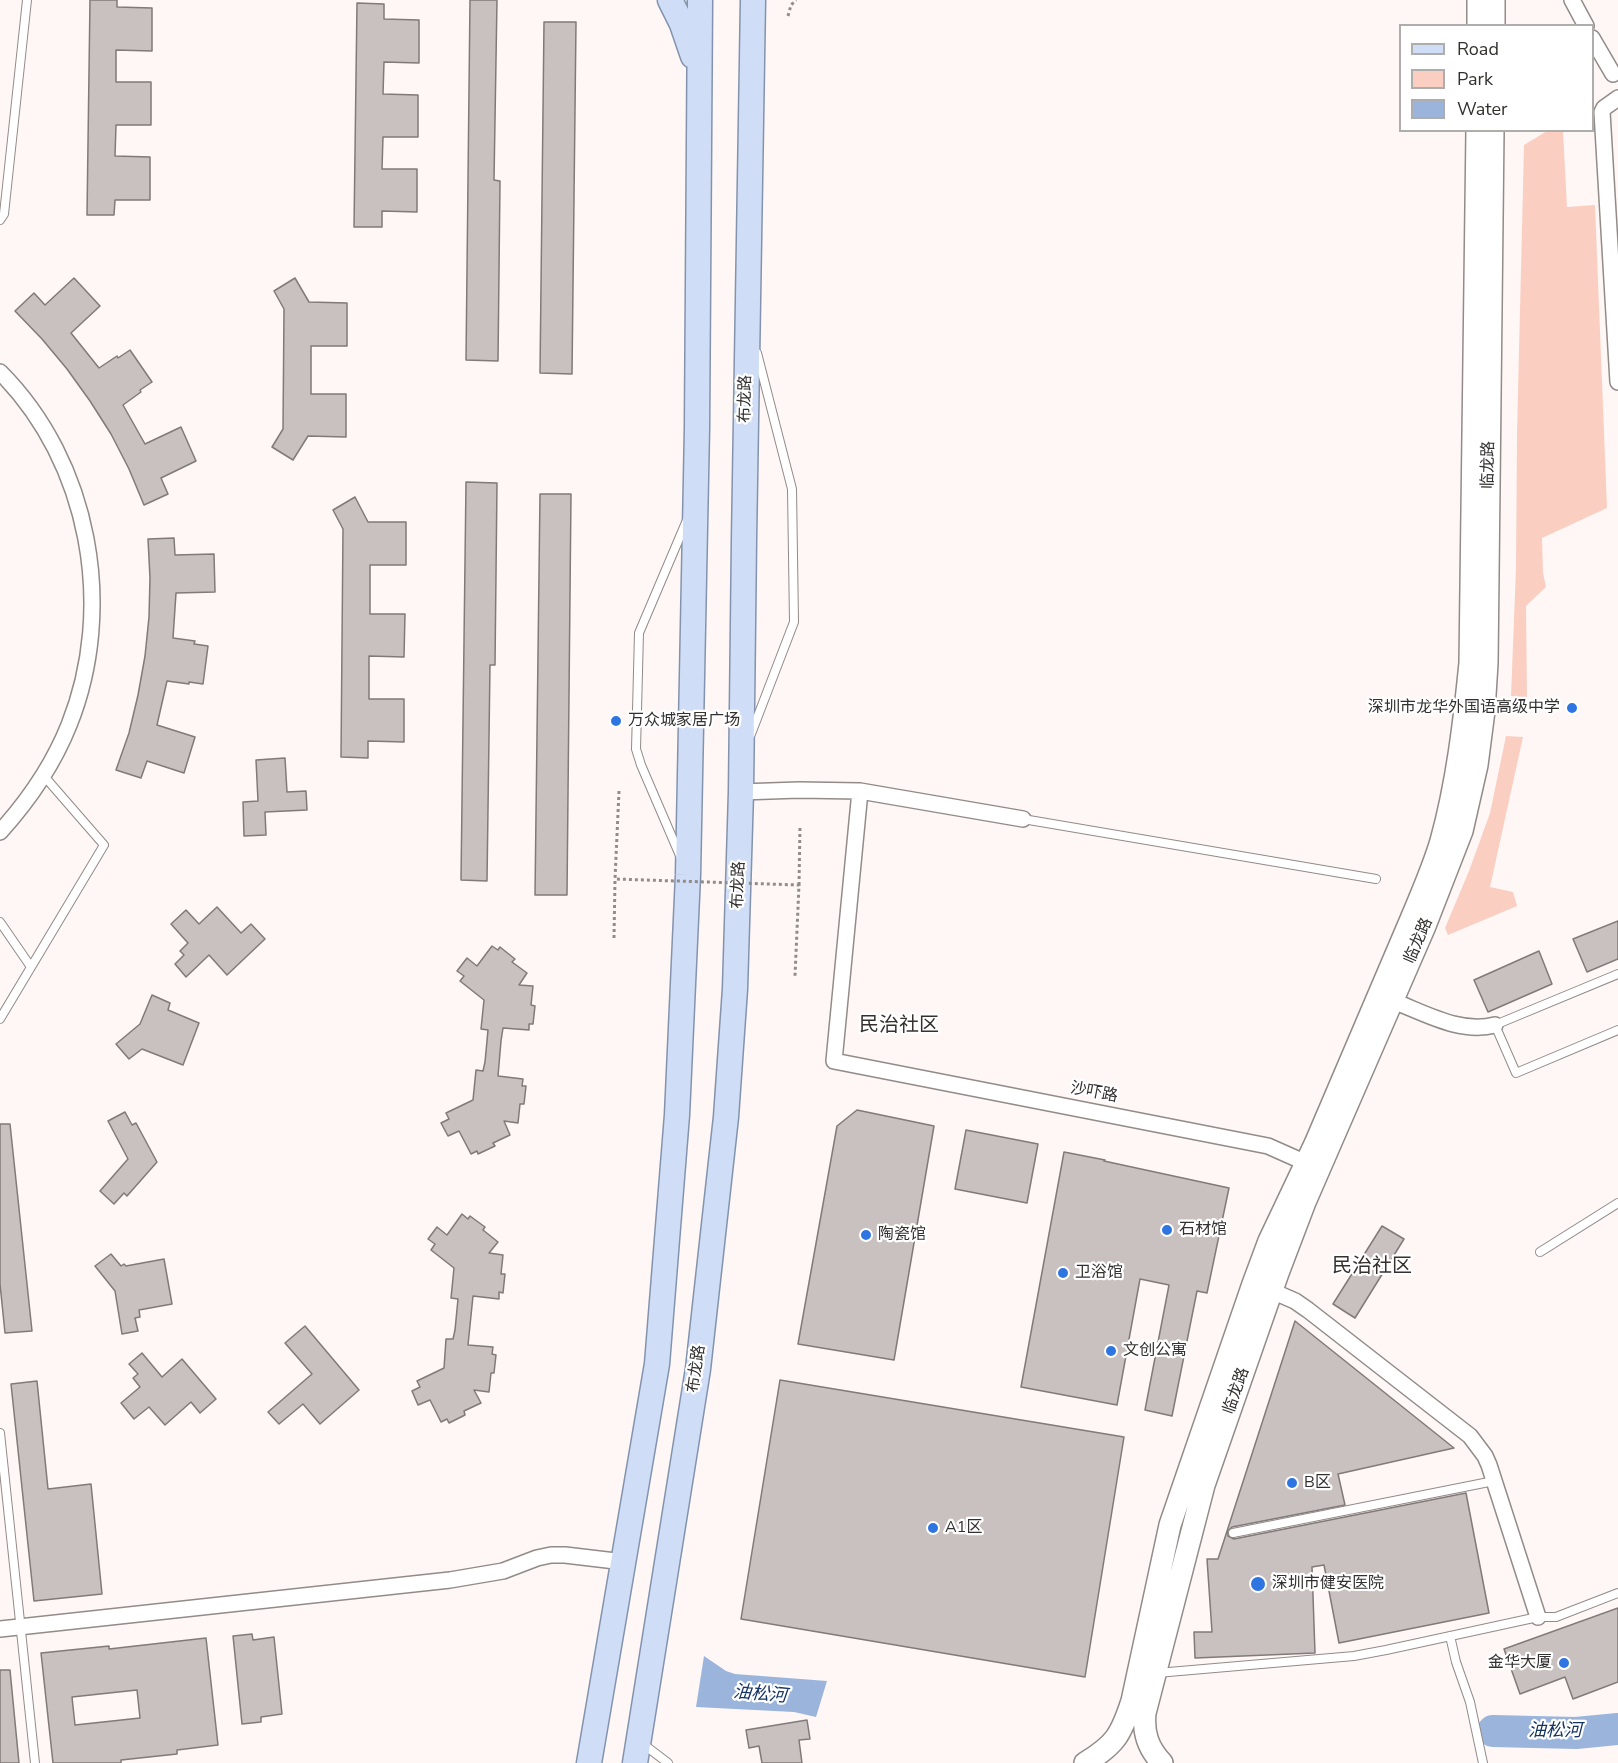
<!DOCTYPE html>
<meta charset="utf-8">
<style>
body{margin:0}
#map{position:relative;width:1618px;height:1763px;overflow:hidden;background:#fef7f5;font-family:"Nunito Sans",sans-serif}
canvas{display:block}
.legend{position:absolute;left:1399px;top:24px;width:195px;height:108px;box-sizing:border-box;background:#fff;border:2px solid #adadac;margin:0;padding:8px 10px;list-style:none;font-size:18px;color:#333130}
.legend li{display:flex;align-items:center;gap:12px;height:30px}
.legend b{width:30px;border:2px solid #adadac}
</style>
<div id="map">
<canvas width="1618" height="1763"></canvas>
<ul class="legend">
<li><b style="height:8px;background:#cfdef6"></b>Road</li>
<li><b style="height:16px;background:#facfc2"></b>Park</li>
<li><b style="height:16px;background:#9bb4db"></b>Water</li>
</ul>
</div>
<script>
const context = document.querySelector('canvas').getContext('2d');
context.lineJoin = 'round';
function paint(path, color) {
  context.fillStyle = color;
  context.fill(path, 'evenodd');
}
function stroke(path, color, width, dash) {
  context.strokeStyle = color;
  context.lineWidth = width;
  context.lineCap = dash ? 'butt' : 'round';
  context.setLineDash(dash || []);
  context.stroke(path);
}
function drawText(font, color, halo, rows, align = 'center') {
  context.font = font + ' "Nunito Sans","Noto Sans SC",sans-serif';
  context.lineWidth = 4.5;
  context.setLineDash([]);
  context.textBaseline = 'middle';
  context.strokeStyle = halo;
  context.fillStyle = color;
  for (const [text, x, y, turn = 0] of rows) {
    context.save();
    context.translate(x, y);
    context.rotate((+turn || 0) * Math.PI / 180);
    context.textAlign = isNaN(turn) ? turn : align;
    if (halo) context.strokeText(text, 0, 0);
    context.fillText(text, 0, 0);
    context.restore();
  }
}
paint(new Path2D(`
 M1547,131h16l4,76 28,-2 12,303 -65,30 1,35 3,14 -20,19 1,92 -16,-2 5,-128 1,-135 7,-288z
 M1506,736l17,1 -33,150 23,5 4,14 -69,29 -3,-7 24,-57 21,-58z`), '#facfc2');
paint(new Path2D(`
 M704,1656l22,15 9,3 92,7 -11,36 -22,-5 -98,-5z
 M1585,1719l2,25 -93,-2 -3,-21 62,2z`), '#9bb4db');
stroke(new Path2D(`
 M1493,1731l83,2 42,-4`), '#9bb4db', 32);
const building = new Path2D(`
 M90,0h27v7l35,1v43l-36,-1v32h35v43h-35l-1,31 35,1v43h-35l-1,15h-27z
 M470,0h27l-3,180 6,1 -2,180 -32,-1z
 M357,3l27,1v15l35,1v43l-35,-1 -1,32 35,1v42h-35l-1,32h35v43l-35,-1v16h-28z
 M544,22h32l-4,352 -32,-1z
 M74,278l26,28 -29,27 28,35 18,-12 1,2 12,-8 22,32 -12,8 1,2 -18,13 22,39 36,-17 15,34 -35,17 7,16 -24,11 -15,-36 -18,-35 -21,-33 -23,-32 -25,-30 -27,-28 19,-18 11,12z
 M295,278l14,24 38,1v43h-36v48h35v43l-38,-1 -15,24 -21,-13 11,-18 1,-120 -10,-18z
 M466,482l31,1 -2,182h-5l-3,216 -26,-1z
 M540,494h31l-4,401h-32z
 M355,497l13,25h38v43h-36v49h35l-1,43 -35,-1v43h35v43l-36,-1v17l-27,-1 2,-228 -10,-19z
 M174,538l1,17 39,-1 1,38 -39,1 -3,45 22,3 -1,3 14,2 -5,38 -14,-2v2l-22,-3 -10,44 38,12 -11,36 -37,-12 -6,17 -25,-8 13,-37 9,-38 7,-39 4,-39 1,-39 -2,-39z
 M285,758l2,34 19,-1 1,19 -42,2 1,23 -22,1 -1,-34 15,-1 -2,-41z
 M217,907l24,26 10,-9 14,15 -38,36 -18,-20 -23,22 -11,-13 9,-9 -4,-4 8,-8 -17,-19 15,-14 13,14z
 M1618,921v38l-31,13 -14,-33z
 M492,946l6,4 2,-3 15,12 -3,3 15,11 -8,12 14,1 -2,19 4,1 -2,18h-4v6l-26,-2 -2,13 -3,35 25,3 -1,7h4l-2,18h-4l-2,19 -14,-2 6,14 -17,8 2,3 -17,8 -1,-3 -6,3 -12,-23 -11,5 -7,-13 8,-4 -3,-6 27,-13 3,-30 7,1 2,-9 3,-32 -7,-1 3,-29 -24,-19 4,-5 -7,-5 10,-13 10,8z
 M1539,951l13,33 -64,28 -14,-32z
 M152,995l18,8 -2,7 31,13 -16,42 -41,-16 -13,10 -13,-15 24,-20z
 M857,1110l77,16 -40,234 -96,-16 39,-218z
 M125,1112l7,13 4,-2 21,39 -30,34 -3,-3 -10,11 -14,-13 28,-32 -20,-38z
 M0,1124h10l22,207 -27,2 -5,-49z
 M966,1130l72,14 -11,59 -72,-14z
 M1064,1152l41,8 -1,1 125,27 -22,105 -10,-2 -25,125 -27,-6 24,-125 -29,-6 -23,126 -96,-18z
 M462,1214l6,5 2,-3 15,11 -2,3 15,12 -9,11 14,2 -2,19h4l-2,19 -4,-1v7l-26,-3 -5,49 25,2 -1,7 4,1 -2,18h-3l-2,19 -15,-2 7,13 -17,8 1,4 -16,8 -2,-4 -6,3 -11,-22 -12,5 -6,-14 8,-4 -3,-6 27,-13 2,-29h7l2,-9 3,-31 -7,-1 3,-30 -23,-18 4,-6 -7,-5 9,-12 10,8z
 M1382,1226l22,13 -49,79 -22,-14z
 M111,1254l10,12 3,-2 2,2 38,-7 8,45 -33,6 1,7 -5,1 3,13 -16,3 -7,-43 -20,-25z
 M1295,1321l159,127 -116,26 7,31 -113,22 -4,4v5l6,3 232,-46 23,120 -150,30 -15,-78 -12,2 3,86 -120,5 -1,-26h18l-5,-73h11z
 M305,1326l54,64 -39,34 -17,-20 -24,20 -11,-12 44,-38 -27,-31z
 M142,1353l20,24 20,-18 34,40 -16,14 -9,-11 -26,23 -16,-18 -15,12 -13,-16 19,-16 -7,-9 5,-4 -9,-10z
 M780,1380l344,57 -39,240 -344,-58z
 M37,1381l11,108 43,-5 11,110 -68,7 -23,-217z
 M1618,1608v74l-45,17 -8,-22 -45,17 -16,-45z
 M252,1634l1,6 21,-3 8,77 -21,3v5l-19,2 -9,-88z
 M206,1638l12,107 -41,5v4l-56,6v3h-68l-12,-110 68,-7v3zM137,1690l3,28 -65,7 -3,-28z
 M0,1670h10l9,93h-19z
 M807,1720l3,19 -11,1 3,23h-40l-3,-17 -10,2 -3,-18z`);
paint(building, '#c8c1bf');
stroke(building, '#807a78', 1.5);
const lane = new Path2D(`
 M0,220l4,-6 23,-214
 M751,734l43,-112 -2,-133 -35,-136
 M1023,819l353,60
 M681,858l-40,-93 -5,-16 3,-116 48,-113
 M0,922l31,45
 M1618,974l-123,51 21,48 102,-43
 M0,1019l104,-174 -60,-69
 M1540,1252l78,-49
 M0,1433l35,330
 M1233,1533l261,-52
 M1450,1636l6,26 14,40 13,61
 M1157,1673l197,-17 32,-6 152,-33h18l62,-24
 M643,1744l25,19`);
const street = new Path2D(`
 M1572,0l14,26
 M1592,38l21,36
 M1618,98l-14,10 -2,4 16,270
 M0,372c90,90 116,236 69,353 -16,40 -40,75 -69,107
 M860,791l-26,270 434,85 45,20
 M741,792l58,-2 61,1 163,28
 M1393,1001c32,12 67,33 102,24
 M1272,1291l23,10 13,9 162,126 15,20 4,9 49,152
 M0,1629l450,-49 53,-9 34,-13 14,-3h14l59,7`);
const secondary = new Path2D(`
 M1478,26v-26
 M1494,26v-26
 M1085,1763c30,-18 36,-28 47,-62l38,-176 83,-241 16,-43 46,-97 96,-225c11,-26 22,-51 30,-78 16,-58 23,-118 29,-178l7,-533
 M1162,1763c-14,-15 -19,-30 -17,-50l59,-228 74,-212 27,-71 120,-276 37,-95 15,-66 7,-54 3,-48 6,-533`);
const primary = new Path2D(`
 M670,0l12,24 11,32
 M589,1763l68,-399 20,-249 11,-240 9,-447 3,-428
 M635,1763l63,-394 28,-252 9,-128 6,-197 3,-252 9,-540`);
stroke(lane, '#918b89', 10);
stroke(street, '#918b89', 18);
stroke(secondary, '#918b89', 24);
stroke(primary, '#8493ad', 27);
stroke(new Path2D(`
 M788,16l3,-11 5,-5
 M799,885l1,-59
 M614,938l1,-59`), '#918c8b', 3, [3, 3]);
stroke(lane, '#fff', 8);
stroke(street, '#fff', 15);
stroke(secondary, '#fff', 21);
stroke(primary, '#cfdef6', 24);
stroke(new Path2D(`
 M619,791l-4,88 184,6 -4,91`), '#918c8b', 3, [3, 3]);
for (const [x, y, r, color] of [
 [1572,708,6,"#2f75e2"],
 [616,721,6,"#2f75e2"],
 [1167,1230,6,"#2f75e2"],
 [866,1235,6,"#2f75e2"],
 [1063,1273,6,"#2f75e2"],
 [1111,1351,6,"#2f75e2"],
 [1292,1483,6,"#2f75e2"],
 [933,1528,6,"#2f75e2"],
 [1258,1584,8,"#2f75e2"],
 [1564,1663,6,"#2f75e2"]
]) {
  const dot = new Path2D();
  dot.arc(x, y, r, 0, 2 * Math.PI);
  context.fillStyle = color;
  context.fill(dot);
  stroke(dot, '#fff', 2);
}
drawText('16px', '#333130', '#fff', [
 ["布龙路",746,399,-89],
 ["临龙路",1489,465,-89],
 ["布龙路",739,885,-88],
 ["临龙路",1419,941,-67],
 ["沙吓路",1094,1093,11],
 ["布龙路",697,1369,-82],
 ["临龙路",1237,1391,-71]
]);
drawText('16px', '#333130', '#fff', [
 ["深圳市龙华外国语高级中学",1560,708,"right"],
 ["万众城家居广场",628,721],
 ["石材馆",1179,1230],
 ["陶瓷馆",878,1235],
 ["卫浴馆",1075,1273],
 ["文创公寓",1123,1351],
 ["B区",1304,1483],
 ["A1区",945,1528],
 ["深圳市健安医院",1272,1584],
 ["金华大厦",1552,1663,"right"]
], 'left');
drawText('italic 18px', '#153464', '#fff', [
 ["油松河",760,1695,5],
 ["油松河",1555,1732]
]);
drawText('20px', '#36312f', '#fff', [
 ["民治社区",899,1026],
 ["民治社区",1372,1267]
]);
</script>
